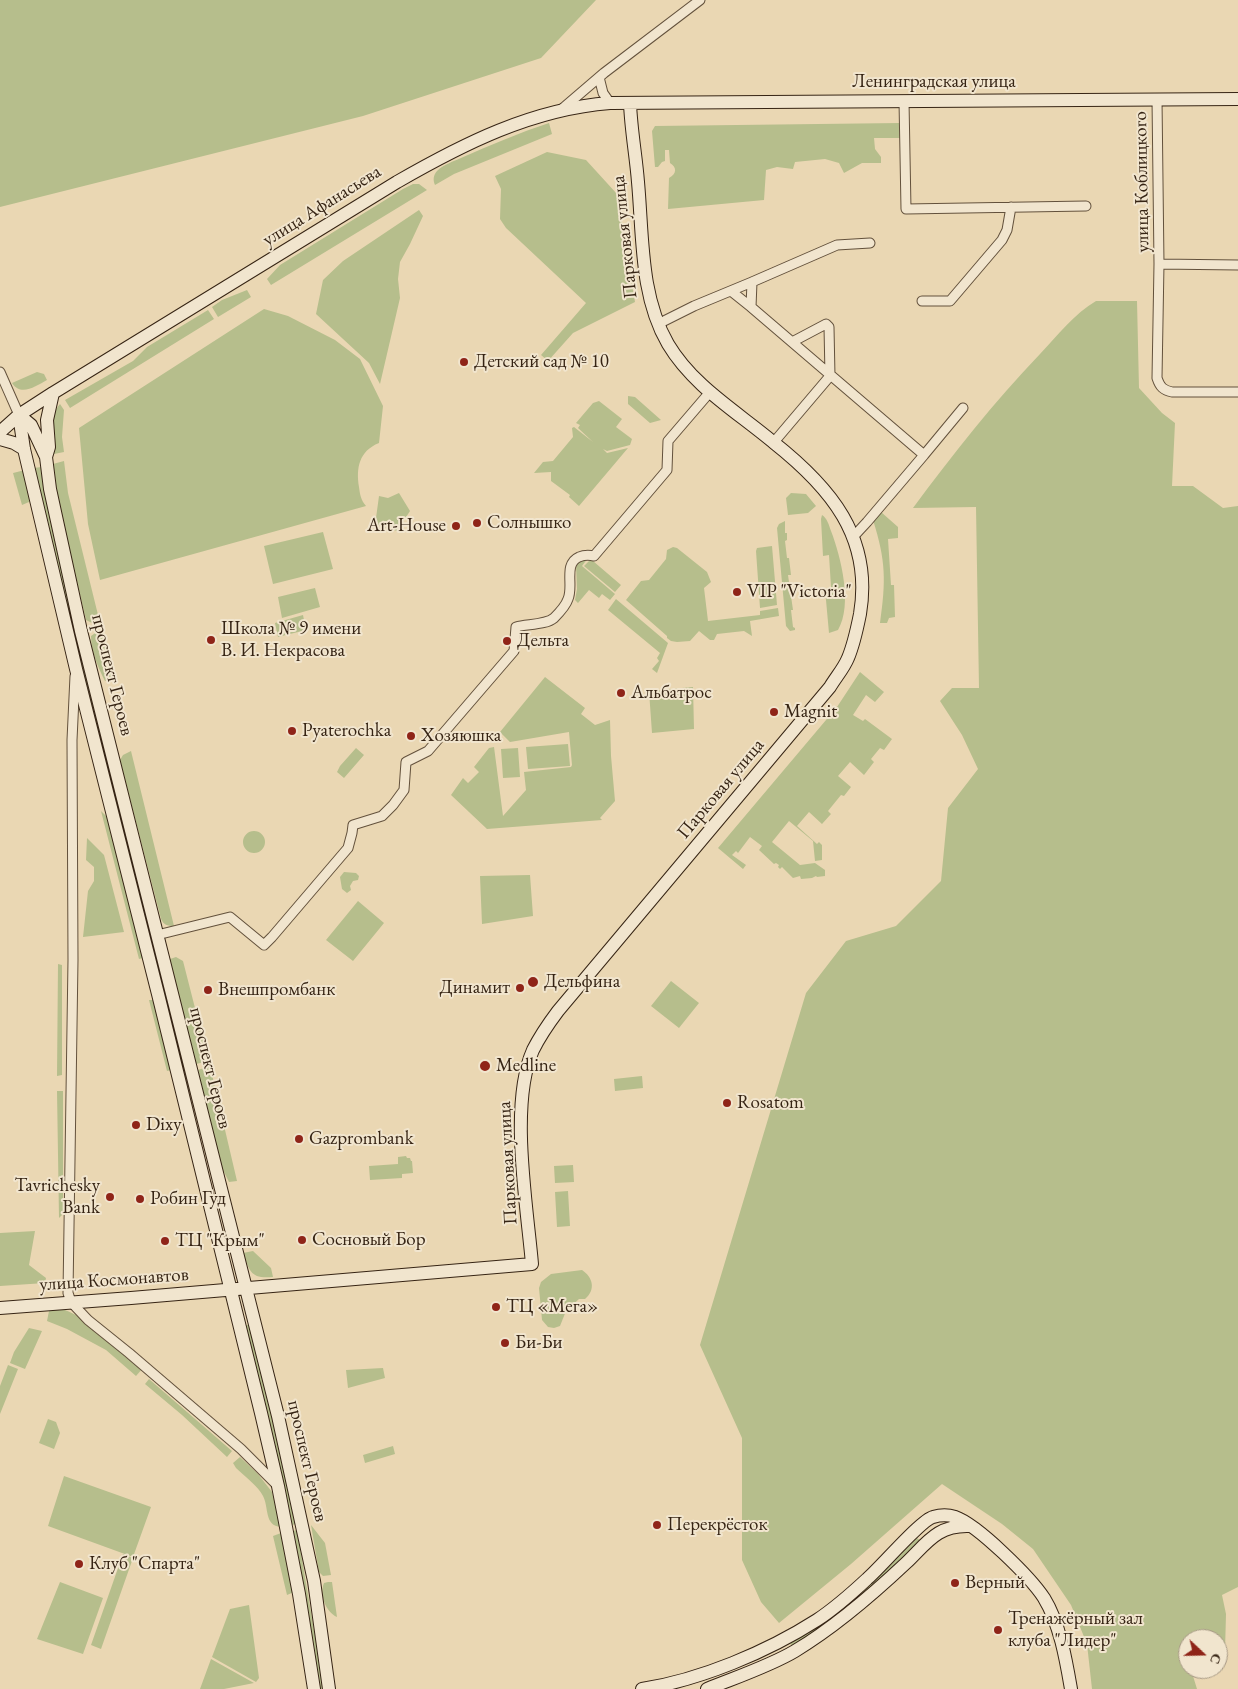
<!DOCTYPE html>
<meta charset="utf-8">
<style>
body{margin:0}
#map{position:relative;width:1238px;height:1689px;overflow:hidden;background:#ead7b3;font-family:"EB Garamond",serif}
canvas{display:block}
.north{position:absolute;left:1178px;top:1629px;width:50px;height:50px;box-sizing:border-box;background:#f1e5ce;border:1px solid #a69884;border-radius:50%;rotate:111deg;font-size:14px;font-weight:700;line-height:20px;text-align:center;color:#362414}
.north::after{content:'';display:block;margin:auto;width:18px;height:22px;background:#8f2418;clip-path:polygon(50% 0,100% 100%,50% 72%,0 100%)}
</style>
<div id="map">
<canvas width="1238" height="1689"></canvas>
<div class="north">С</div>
</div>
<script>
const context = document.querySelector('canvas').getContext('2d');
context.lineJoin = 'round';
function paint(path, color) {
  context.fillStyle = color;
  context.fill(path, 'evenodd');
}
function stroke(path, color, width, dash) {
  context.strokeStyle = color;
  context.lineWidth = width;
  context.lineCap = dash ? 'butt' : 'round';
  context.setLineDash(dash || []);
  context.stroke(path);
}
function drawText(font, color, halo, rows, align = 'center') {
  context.font = font + ' "EB Garamond",serif';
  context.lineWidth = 4;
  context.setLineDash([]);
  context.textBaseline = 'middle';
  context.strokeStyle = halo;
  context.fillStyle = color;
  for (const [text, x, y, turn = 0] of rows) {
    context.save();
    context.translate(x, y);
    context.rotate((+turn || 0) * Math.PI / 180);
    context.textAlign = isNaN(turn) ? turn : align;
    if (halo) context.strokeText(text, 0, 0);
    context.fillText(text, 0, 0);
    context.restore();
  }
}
paint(new Path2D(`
 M0,0h596l-55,58 -178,58 -363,91z
 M549,123l3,11 -98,40 -19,11c-2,-5 -2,-9 2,-14 6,-6 17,-10 24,-13 29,-13 58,-25 88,-35z
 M900,123v15h-26l1,11 6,8v6h-19l-18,10 -5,-10 -14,-4 -30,3 -2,7 -16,-2 -11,3 -2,30 -96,9 1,-31c8,-4 8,-11 1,-15l-1,-13h-4v11l-3,1 -4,5h-3l-3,-36 3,-5z
 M547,152l39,8 31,34 18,108 -62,31 -25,28 -7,-6 45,-52 -80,-75 -6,-9 1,-30 -6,-13z
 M413,184h6l8,6 -156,95 -4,-6 13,-14 123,-76z
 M419,210l4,6 -13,28 -10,18 -2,17 2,19 -20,86 -11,-21 -53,-49 7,-34 20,-19z
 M247,290l4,7 -33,20 -6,-10 10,-7z
 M1096,301h41l2,87 23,25 13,10 -3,63h21l30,22 15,-2v1081l-16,8 4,19 -1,37 -7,4v-16h-30v30h11l-6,7 4,13h-105l-5,-45 -16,-39 -38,-56 -31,-25 -60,-40 -91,80 -72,59 -18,-21 -19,-42v-122l-42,-93 106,-352 40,-52 50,-15 45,-45 7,-73 30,-39 -16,-34 -22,-34 12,-13h27l-3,-181 -63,1c40,-54 81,-106 127,-154 18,-19 34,-40 56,-53z
 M264,309l24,7 47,24 25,19 23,47 -4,37c-20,8 -23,25 -20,44 1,8 2,13 7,19l-266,74 -12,-56 -9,-96z
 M208,310l6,9 -144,89 -5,-8 68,-39 14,-14z
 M37,372l7,2 3,6c-11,6 -26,17 -35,3z
 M628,396l7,1 26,23 -11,3 -22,-19z
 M599,401l23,18 -6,8 16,12 -2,6 -23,6 -4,-2 4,4 21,-5 -49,58 -10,-9 1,-2 -19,-14v-9l-17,1 9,-11 10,-1 20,-24 -1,-9 2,-1 19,15 -15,-14 2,-3 -4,-2 17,-20z
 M60,404l4,6 -2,27 2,15 -10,2c-2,-16 -6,-37 6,-50z
 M64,461l4,32 32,130h-8l-6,-3 -31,-131 -2,-25z
 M41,467l9,51 52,211 -5,1 -32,-128 -31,-134z
 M25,470l6,27 -2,5 -7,3 -9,-32z
 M399,493l11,18 -13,20 -19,-6 -2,-7 3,-22 9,2z
 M791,493l15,1 10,12 -8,7 -20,2 -2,-17z
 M881,512l17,15v11l-10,1 3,46h3l1,32 -6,1 -2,5h-7c6,-42 6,-62 -7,-103z
 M822,515c5,3 7,10 9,16 10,26 22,74 7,99l-9,3 -4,-44 6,-2 -2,-32 -6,1 -2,-37z
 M785,521v12h2v7l-2,1 2,17h2l2,17h-3l5,35h-2l2,17 2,1v2l-5,1 -4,-5 -9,-98 2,-4z
 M323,532l10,37 -60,15 -9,-38z
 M772,546l5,59 -17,3 -4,-57 1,-3z
 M673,547l4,1 30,24 4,10 -7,6 4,33 52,-6v-4l18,-3 1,8 -29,5 2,15 -8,-5 -27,3 -3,6h-4l-11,-9 -9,10 -13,1 -6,-1 -4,-3v-2l-41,-36 15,-19 8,-1 17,-21 1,-9z
 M588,558l-6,8 33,28 -5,6 -8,-6 -3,4 -10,-8 -11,13 -3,-3 2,-11 -1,-24 1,-3z
 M589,561h4l28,24 -6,7 -31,-26z
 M315,588l5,19 -38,11 -4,-21z
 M616,599l52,44 -11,30 -5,-4 7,-8 -2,-3 3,-5 -52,-43z
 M303,615l3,15 -28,7 -3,-14z
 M101,629l13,50 -9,2c-7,-14 -14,-29 -14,-45z
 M860,672l24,20 -9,10 -9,-7 -13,20 10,6 2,-2 27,20 -8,11 -4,-2 -9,11 3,3 -10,13 -14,-13 -12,14 13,11 -7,9 -3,-1 -13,16 3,3 -9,10 -13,-12 -12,14 20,18 2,-2 3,3v15l-7,1 -2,-20 -24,-20 -17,21 28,23 15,-2 10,7v6l-8,1 -1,-1 -4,2 -11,1 -1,-3 -7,2 -11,-11 -2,2 -2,-2 1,-2 -3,-2 -2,1 -15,-14 3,-4 -12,-9 -12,16 -2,-2 -4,4 14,10 -3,4 -25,-21 119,-141z
 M545,677l40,31 -4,6 14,11 15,-5 1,36 4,45 -15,17 2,2 -115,9 -36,-34 12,-17 5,5 11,-11 -5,-5 15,-19 5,-1 9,69 23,-26 -2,-18 47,-5 1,-2 -3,-33 -59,10 -10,-10z
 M693,687l1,42 -42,4 -3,-42z
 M104,737l53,218h-4l-29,-114 -24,-103z
 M568,744l2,22 -42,3 -2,-22z
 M356,748l8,7 -20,23 -7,-6 3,-6z
 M518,748l2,29 -17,1 -2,-29z
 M131,751l43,175c-7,0 -10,-1 -13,-7l-41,-159 3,-5z
 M101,811l8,8 34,139 -4,1z
 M243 842a11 11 0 1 1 22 0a11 11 0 1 1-22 0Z
 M87,838l17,17 20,77 -41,5 5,-46 6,-10v-14l-8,-7z
 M344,872l12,1 3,3 -1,4 -5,1 -3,5 1,4 -4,3 -5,-4 -2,-12z
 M530,875l3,41 -51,8 -2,-48z
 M358,901l26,22 -31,38 -27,-21z
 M176,957l7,4 24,94 1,6 -12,3 -26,-105z
 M58,964l4,1v110l-5,1z
 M671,981l28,22 -20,25 -28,-22z
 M149,1000h4l18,70 -4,1z
 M210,1066l27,115 -8,1 -8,-16 -23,-96z
 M642,1076l1,12 -28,3 -1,-12z
 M57,1091h6v123l-4,4z
 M406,1156l1,2h3l1,3h1l1,12 -11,1v4l-32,2 -1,-14 29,-2v-7z
 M573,1165l1,17 -19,1 -1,-17z
 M568,1191l2,35 -13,1 -2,-35z
 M35,1231l-6,34 17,13 -1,5 -45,3v-53z
 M253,1251l18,17 2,9c-22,2 -23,-5 -30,-24z
 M582,1270c11,7 14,20 3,29h-6l-13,12 -6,15 -6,2 -6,-1 -6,-7 -3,-32 2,-6 10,-8z
 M50,1306c33,4 67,41 93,62l-7,8 -30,-26 -39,-21 -20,-8z
 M246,1325h5l46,199 -6,1 -10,-54z
 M29,1328l13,3 -17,38 -15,-6 4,-11z
 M8,1365l10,4 -18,45v-28z
 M383,1368l2,10 -37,10 -2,-18z
 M149,1379l83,72 -5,6 -45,-42 -37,-31z
 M48,1419l8,3 4,11 -6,16 -15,-6z
 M393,1446l2,8 -30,9 -2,-8z
 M240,1457l18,17 14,18 9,35c-17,-1 -12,-20 -18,-31 -4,-9 -20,-21 -27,-28l-3,-5z
 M64,1476l87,31 -18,50 -85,-31z
 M311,1525l14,18 6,32 -8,1 -4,-4z
 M297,1530l27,159h-4l-27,-158z
 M281,1533l13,59 -7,3 -14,-59z
 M917,1538l4,3c-42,40 -80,75 -129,106l-3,-6 82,-59z
 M123,1554l10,4 -32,91 -10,-4z
 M60,1582l43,16 -20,56 -46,-15z
 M328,1582h4l5,35c-11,-5 -18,-22 -13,-34z
 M249,1605l10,73 -3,4 -44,-25 18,-48z
 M211,1659l43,24 -30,6h-24z`), '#b6be8c');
const street = new Path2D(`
 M599,77l4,16 7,10
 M1157,99l2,165 -2,114c3,9 6,12 15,14h66
 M904,101l2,108 180,-3
 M562,109l42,-36 96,-73
 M870,243l-33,2 -85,37 -1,25 173,148 39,-47
 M1159,264l79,1
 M731,291l20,16
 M922,301h28l52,-61 5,-10 4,-23
 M658,324l36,-18 58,-24
 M0,372l19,43
 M774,442l56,-66 -1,-49 -3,-3 -34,18
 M854,536l13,-14 57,-67
 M75,676l-3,64 1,220 -5,333 3,9 17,18 41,33 112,96 37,37
 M157,935l73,-18 34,28 8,-8 76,-89 4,-15 1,-8 29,-9 11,-11 11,-15 2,-28 22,-11 86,-100 2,-24c11,-3 30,-2 38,-9 5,-5 12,-13 14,-19 6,-13 -5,-35 11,-42 5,-2 10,-2 15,-1l73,-86 1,-29 42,-49`);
const secondary = new Path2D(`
 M53,393l-6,27 2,27 -3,10 4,32 31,142 197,785 36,165 15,108
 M19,415l5,34 52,220 82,325 103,419 17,73 21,108 15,95
 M19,415l12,10 15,32
 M0,432l19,-17 34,-22 344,-211c66,-38 135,-73 213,-79l628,-4
 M0,439l14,4 10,6
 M0,1308l131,-10 401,-34c-5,-59 -23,-160 1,-214 7,-14 16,-27 25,-39l272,-324c6,-10 14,-19 18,-29 6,-14 9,-29 12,-44 13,-77 -30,-127 -87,-172 -37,-31 -80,-56 -105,-98 -28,-48 -25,-107 -30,-162 -2,-26 -7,-52 -8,-79
 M642,1689c58,-9 125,-37 175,-69 18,-12 35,-27 50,-41 13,-11 54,-59 66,-62 7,-2 16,-2 22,0 23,8 76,61 89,81 16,26 22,62 27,91
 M707,1689c27,-11 63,-23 88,-38 40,-24 77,-56 111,-88 21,-20 31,-38 63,-37`);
stroke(street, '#63513c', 11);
stroke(secondary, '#362414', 14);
stroke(street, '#f1e5ce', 9);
stroke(secondary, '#f1e5ce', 12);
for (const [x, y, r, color] of [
 [464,362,5,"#8f2418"],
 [477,523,5,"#8f2418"],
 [456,526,5,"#8f2418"],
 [737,592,5,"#8f2418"],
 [211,640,5,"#8f2418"],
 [507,641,5,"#8f2418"],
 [621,693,5,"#8f2418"],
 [774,712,5,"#8f2418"],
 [292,731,5,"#8f2418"],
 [411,736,5,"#8f2418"],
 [533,982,6,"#8f2418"],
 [520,988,5,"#8f2418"],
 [208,990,5,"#8f2418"],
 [485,1066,6,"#8f2418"],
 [727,1103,5,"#8f2418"],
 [136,1125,5,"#8f2418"],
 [299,1139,5,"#8f2418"],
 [110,1197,5,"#8f2418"],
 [140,1199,5,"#8f2418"],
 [302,1240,5,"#8f2418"],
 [165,1241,5,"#8f2418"],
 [496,1307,5,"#8f2418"],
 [505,1343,5,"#8f2418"],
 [657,1525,5,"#8f2418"],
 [79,1564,5,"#8f2418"],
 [955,1583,5,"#8f2418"],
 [998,1630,5,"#8f2418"]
]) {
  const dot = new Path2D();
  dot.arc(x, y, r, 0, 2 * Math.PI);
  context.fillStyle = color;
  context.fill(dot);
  stroke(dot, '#f1e5ce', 2);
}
drawText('19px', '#362414', '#f1e5ce', [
 ["Ленинградская улица",934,82],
 ["улица Коблицкого",1142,182,-91],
 ["улица Афанасьева",322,206,-32],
 ["Парковая улица",625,237,-96],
 ["проспект Героев",112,675,76],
 ["Парковая улица",721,789,-50],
 ["проспект Героев",210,1068,76],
 ["Парковая улица",508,1163,-93],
 ["улица Космонавтов",114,1280,-4],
 ["проспект Героев",307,1461,77]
]);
drawText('19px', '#362414', '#f1e5ce', [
 ["Детский сад № 10",474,362],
 ["Солнышко",487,523],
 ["Art-House",446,526,"right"],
 ["VIP \"Victoria\"",747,592],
 ["Школа № 9 имени",221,629],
 ["В. И. Некрасова",221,651],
 ["Дельта",517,641],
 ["Альбатрос",631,693],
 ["Magnit",784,712],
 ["Pyaterochka",302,731],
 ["Хозяюшка",421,736],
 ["Дельфина",544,982],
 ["Динамит",510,988,"right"],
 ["Внешпромбанк",218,990],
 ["Medline",496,1066],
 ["Rosatom",737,1103],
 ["Dixy",146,1125],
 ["Gazprombank",309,1139],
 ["Tavrichesky",100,1186,"right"],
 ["Bank",100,1208,"right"],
 ["Робин Гуд",150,1199],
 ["Сосновый Бор",312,1240],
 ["ТЦ \"Крым\"",175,1241],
 ["ТЦ «Мега»",506,1307],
 ["Би-Би",515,1343],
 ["Перекрёсток",667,1525],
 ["Клуб \"Спарта\"",89,1564],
 ["Верный",965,1583],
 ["Тренажёрный зал",1008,1619],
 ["клуба \"Лидер\"",1008,1641]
], 'left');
</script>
